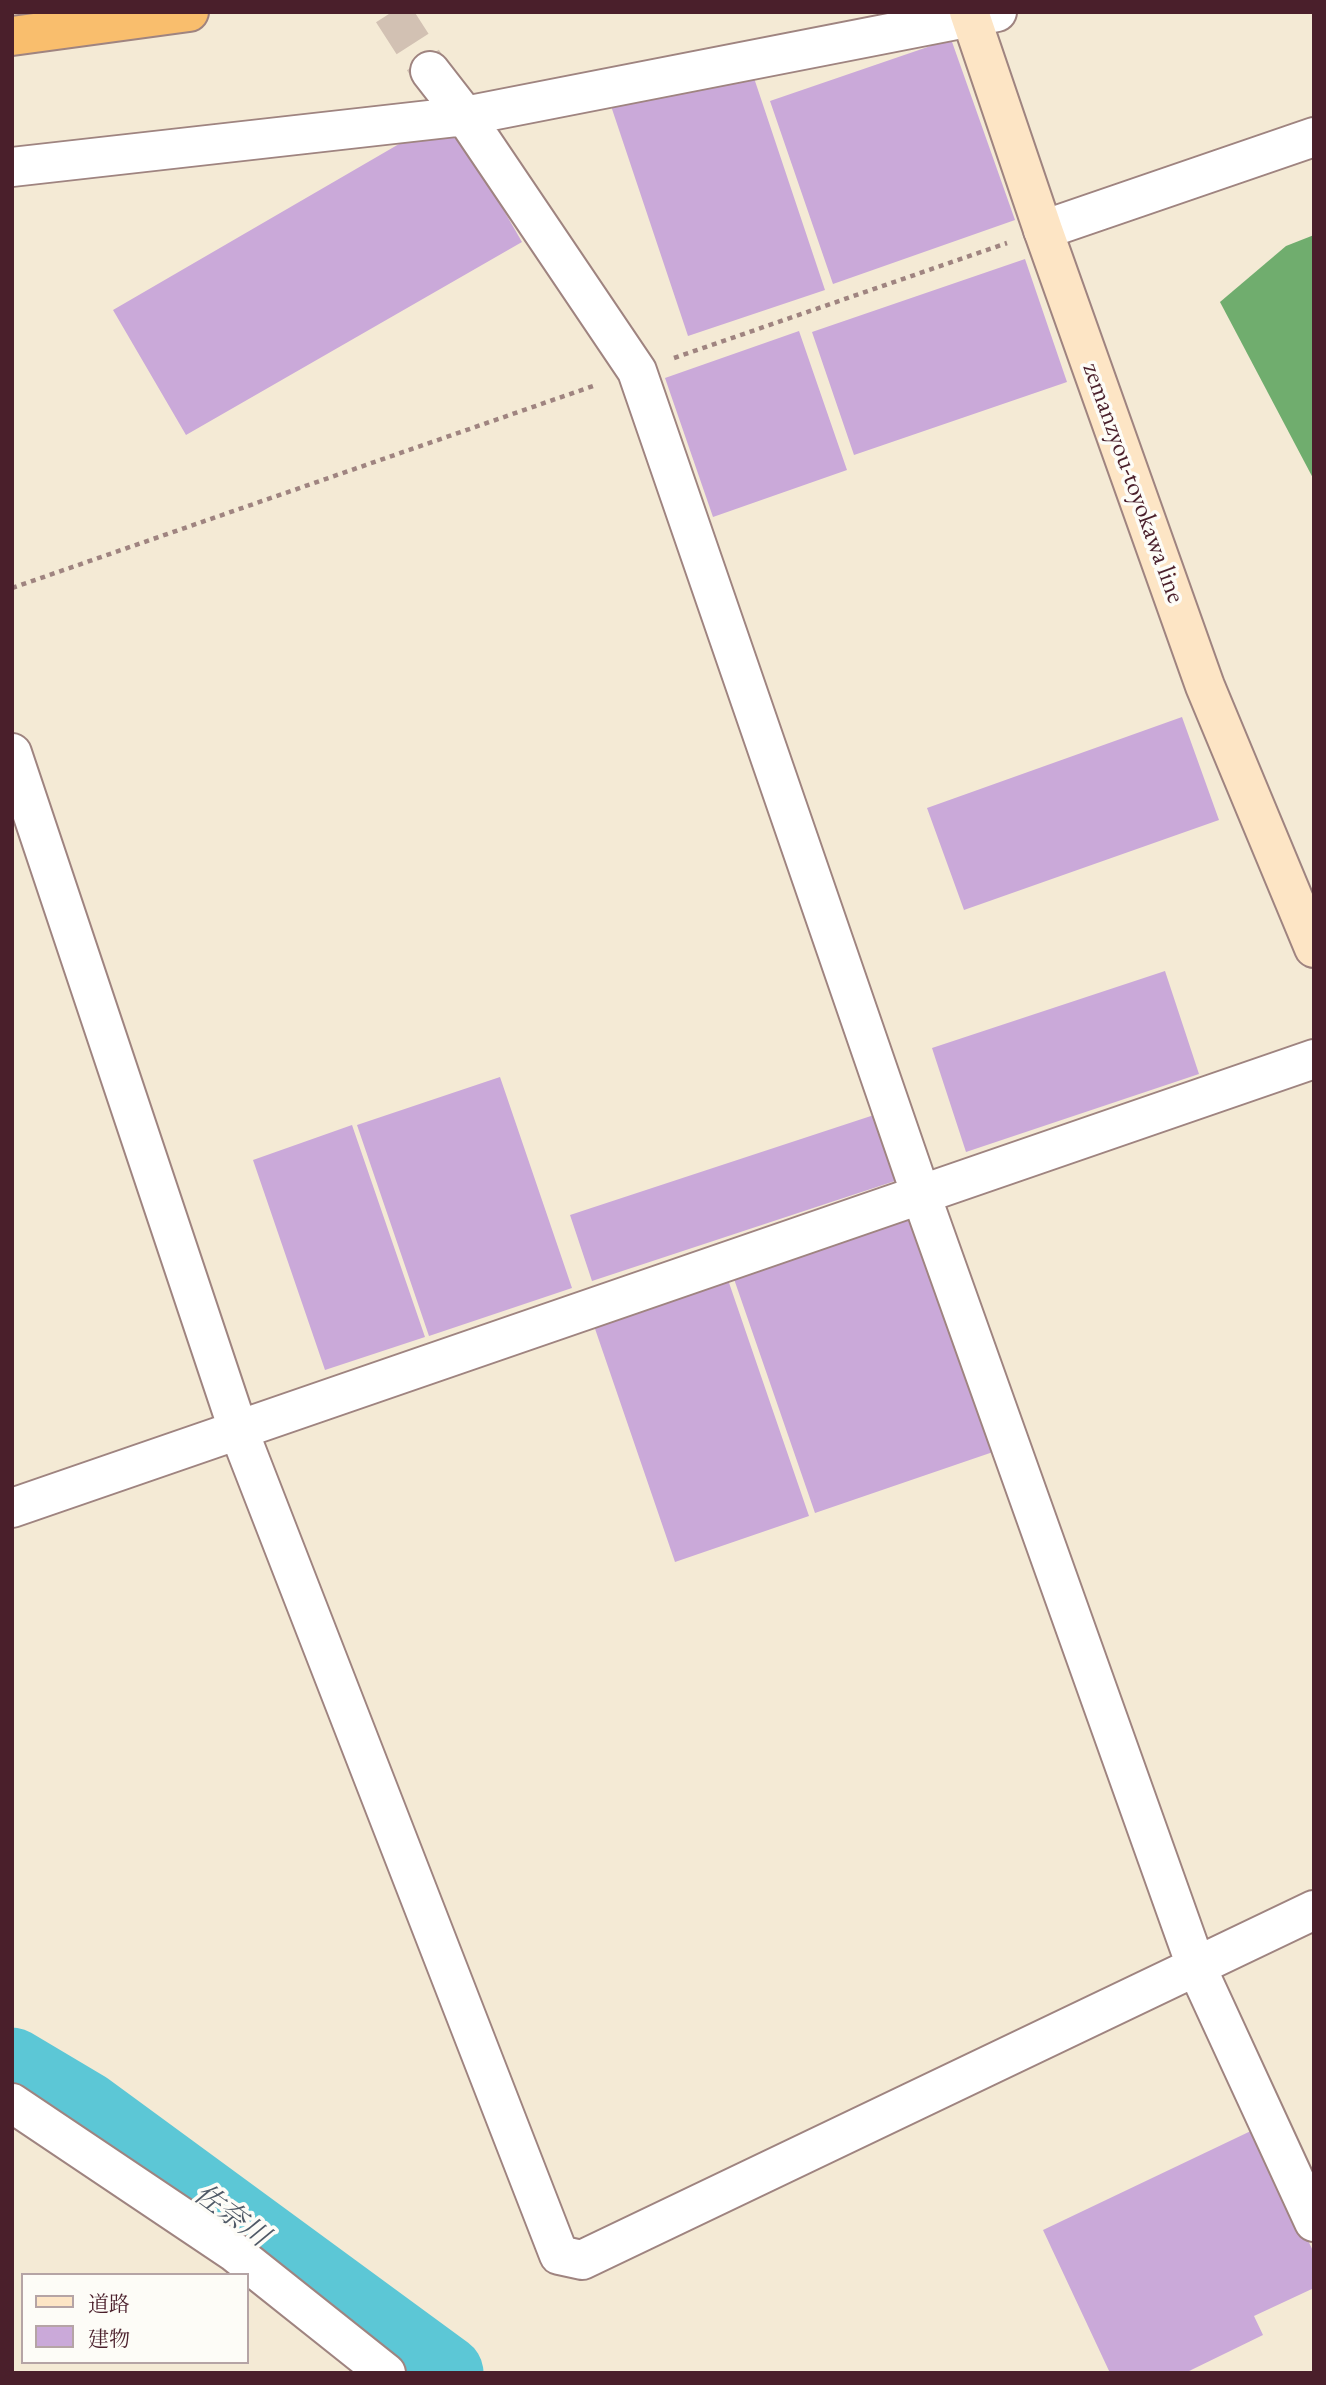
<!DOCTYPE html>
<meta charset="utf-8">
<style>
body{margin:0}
#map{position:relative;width:1326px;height:2385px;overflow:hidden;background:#f4ead5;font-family:"EB Garamond","Noto Serif JP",serif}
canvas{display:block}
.frame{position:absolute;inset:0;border:14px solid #4a1f2b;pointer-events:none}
.legend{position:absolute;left:21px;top:2273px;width:228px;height:91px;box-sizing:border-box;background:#fdfcf7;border:2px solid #b5a4a5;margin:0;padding:9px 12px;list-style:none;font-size:21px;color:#4a1f2b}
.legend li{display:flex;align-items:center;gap:14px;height:35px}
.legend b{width:35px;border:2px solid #b5a4a5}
</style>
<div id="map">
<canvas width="1326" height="2385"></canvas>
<div class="frame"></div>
<ul class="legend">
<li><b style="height:9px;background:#fde5c5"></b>道路</li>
<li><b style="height:19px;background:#caa9d9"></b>建物</li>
</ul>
</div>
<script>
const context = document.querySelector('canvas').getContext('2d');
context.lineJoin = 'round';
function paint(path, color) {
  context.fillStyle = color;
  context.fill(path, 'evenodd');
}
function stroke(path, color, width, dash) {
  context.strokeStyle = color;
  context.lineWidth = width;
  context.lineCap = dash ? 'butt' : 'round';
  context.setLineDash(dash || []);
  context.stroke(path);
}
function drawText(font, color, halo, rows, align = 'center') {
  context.font = font + ' "EB Garamond","Noto Serif JP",serif';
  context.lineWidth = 7;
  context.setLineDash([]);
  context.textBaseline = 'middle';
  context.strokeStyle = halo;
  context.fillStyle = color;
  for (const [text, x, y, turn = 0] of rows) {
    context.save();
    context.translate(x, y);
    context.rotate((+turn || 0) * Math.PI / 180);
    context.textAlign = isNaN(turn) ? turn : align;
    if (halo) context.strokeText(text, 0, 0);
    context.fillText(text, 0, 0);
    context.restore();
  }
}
paint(new Path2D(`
 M1314,235v245l-94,-178 66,-56z`), '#70ad6e');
stroke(new Path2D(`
 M12,2065l74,44 360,264`), '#5cc7d6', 75);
paint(new Path2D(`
 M951,39l64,181 -182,64 -63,-183z
 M753,75l72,215 -137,46 -78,-233z
 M449,115l73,127 -336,193 -73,-125z
 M1025,259l42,123 -213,73 -42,-123z
 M799,331l48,139 -134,47 -48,-139z
 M1182,717l37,103 -255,90 -37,-102z
 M1165,971l34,103 -233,78 -34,-104z
 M500,1077l72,211 -143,48 -72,-211z
 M874,1115l21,66 -303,100 -22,-66z
 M352,1125l73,212 -100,33 -72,-210z
 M913,1217l80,235 -178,61 -81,-234z
 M726,1274l83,242 -134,46 -83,-242z
 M1255,2129l59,124v35l-60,28 9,19 -78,38h-75l-67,-143z`), '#caa9d9');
stroke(new Path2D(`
 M392,12l38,59`), '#d2c1b3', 38, [38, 19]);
const street = new Path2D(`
 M430,71l35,45 172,255 284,824 275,771 118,256
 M12,167l453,-51 532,-104
 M1043,230l271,-93
 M12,753l226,676 321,826 23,5 732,-350
 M12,1508l1302,-449
 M12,2103l222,149 152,121`);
const secondary = new Path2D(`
 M969,12l74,218 162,456 109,262`);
const highway = new Path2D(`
 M12,36l177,-24`);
stroke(street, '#9f8480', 42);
stroke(secondary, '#9f8480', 42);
stroke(highway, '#9f8480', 42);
stroke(new Path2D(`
 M674,358l333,-115
 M12,588l584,-203`), '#9f8480', 4.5, [5, 5]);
stroke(street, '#fff', 38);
stroke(secondary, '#fde5c5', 38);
stroke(highway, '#f9be6d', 38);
drawText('26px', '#4a1f2b', '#fdfcf7', [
 ["zemanzyou-toyokawa line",1133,483,70]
]);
drawText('italic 28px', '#505a67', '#fdfcf7', [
 ["佐奈川",231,2216,36]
]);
</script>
